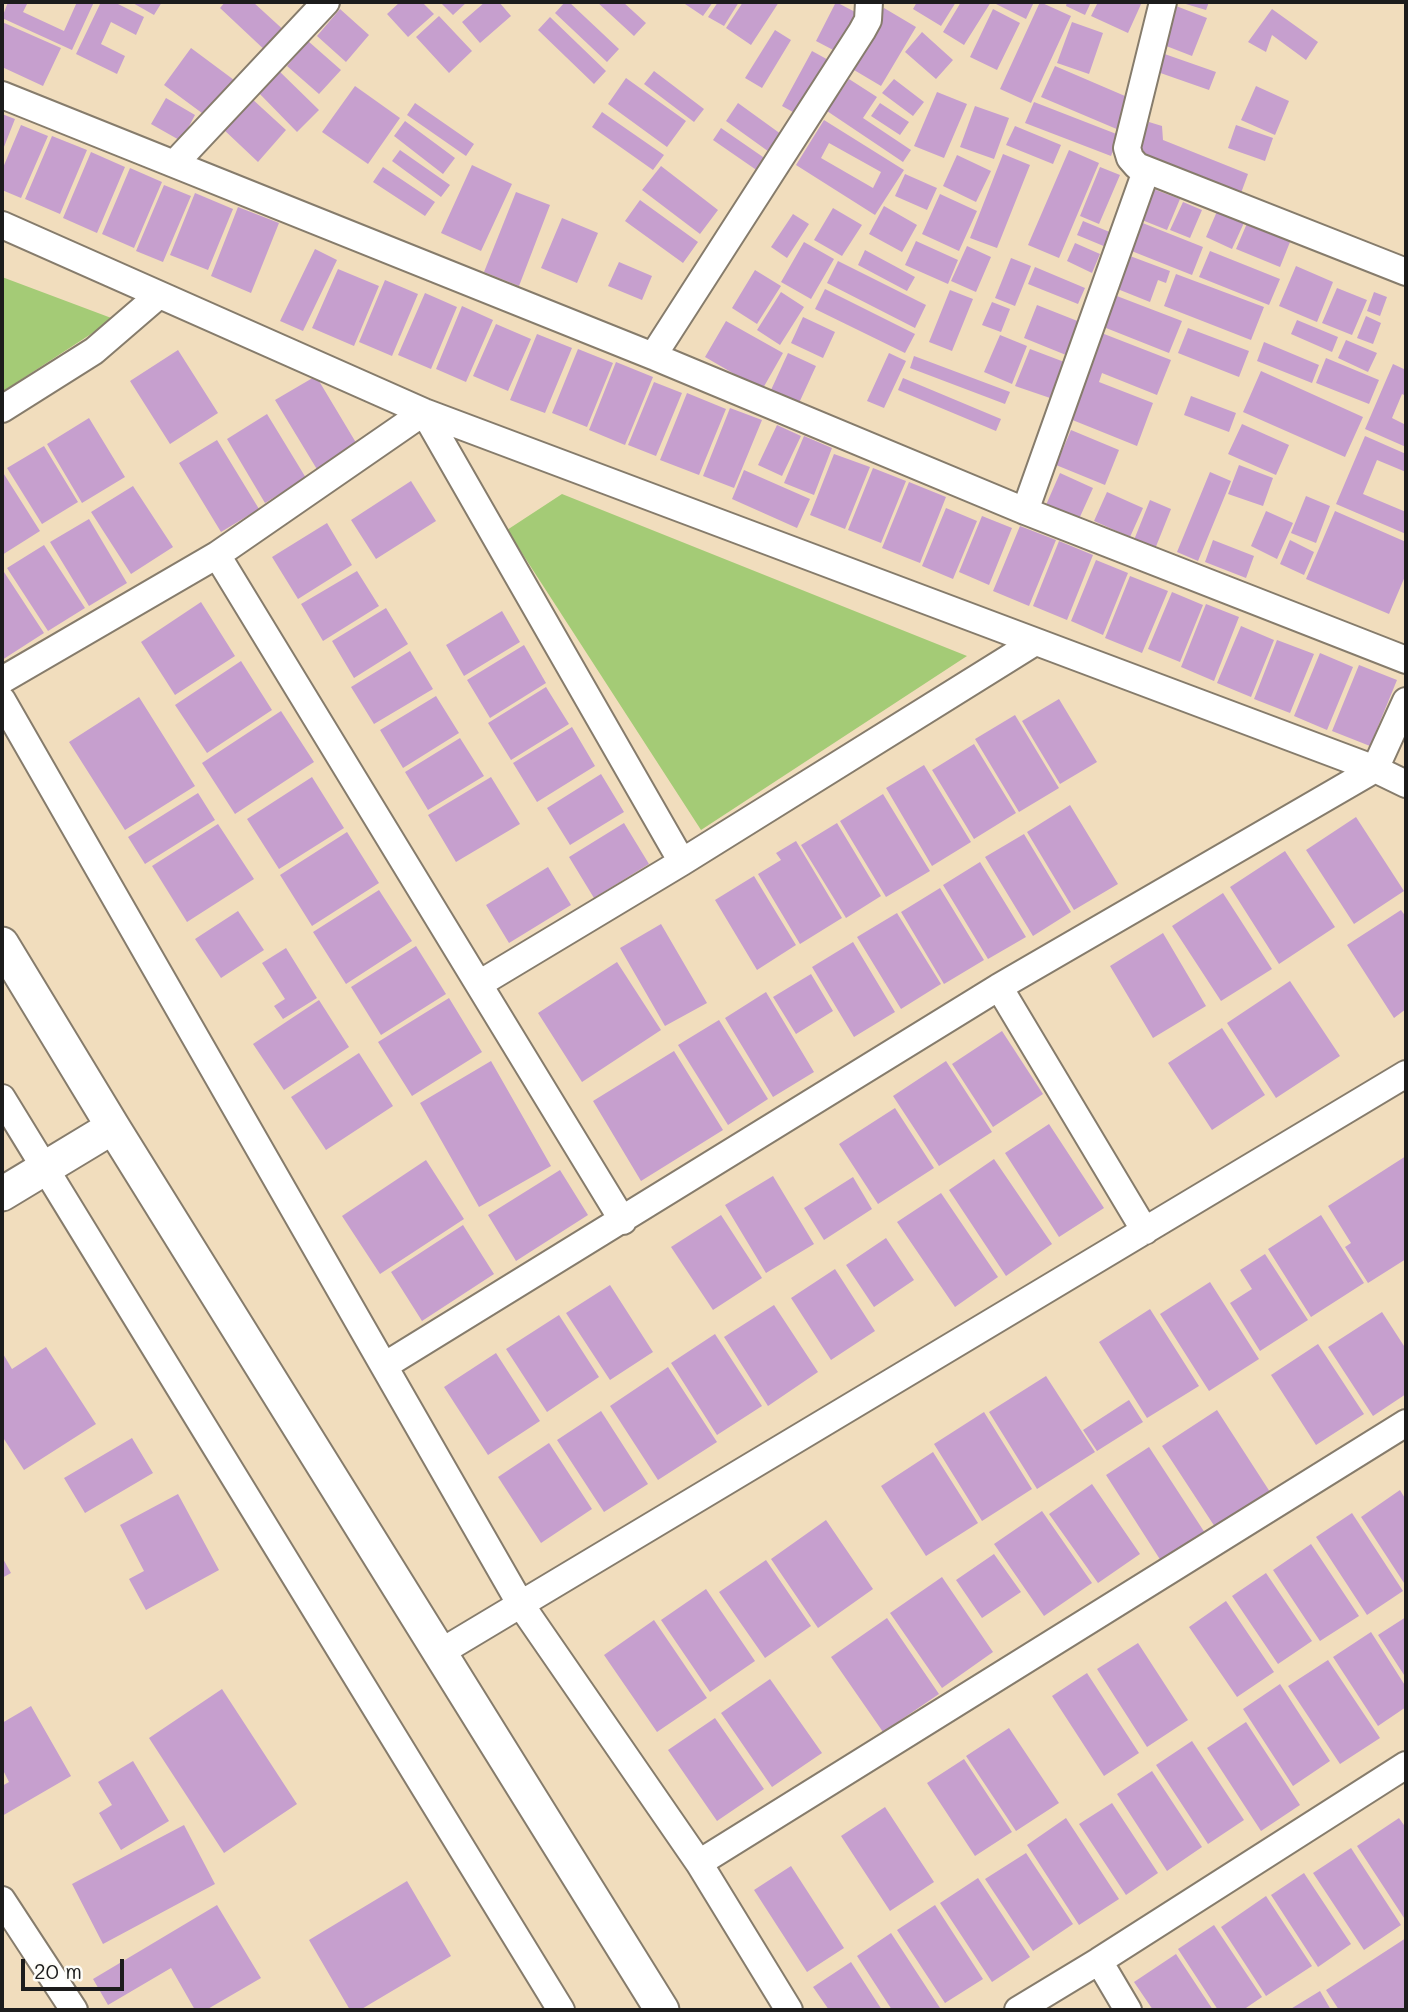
<!DOCTYPE html>
<style>
body{margin:0}
#map{position:relative;width:1408px;height:2012px;overflow:hidden;background:#f1ddbd;font-family:Mali,sans-serif}
canvas{display:block}
.frame{position:absolute;inset:0;border:4px solid #1c1c1c;pointer-events:none}
.scale{position:absolute;left:21px;top:1959px;width:103px;height:32px;box-sizing:border-box;border:4px solid #1c1c1c;border-top:0;padding-left:9px;font-size:21px;line-height:24px;white-space:nowrap;color:#1c1c1c;-webkit-text-stroke:5px #fdfcf7;paint-order:stroke}
</style>
<div id="map">
<canvas width="1408" height="2012"></canvas>
<div class="frame"></div>
<div class="scale">20 m</div>
</div>
<script>
const context = document.querySelector('canvas').getContext('2d');
context.lineJoin = 'round';
function paint(path, color) {
  context.fillStyle = color;
  context.fill(path, 'evenodd');
}
function stroke(path, color, width, dash) {
  context.strokeStyle = color;
  context.lineWidth = width;
  context.lineCap = dash ? 'butt' : 'round';
  context.setLineDash(dash || []);
  context.stroke(path);
}
paint(new Path2D(`
 M2,277l112,42 -112,73z
 M562,494l405,162 -266,174 -194,-300z`), '#a4cb76');
paint(new Path2D(`
 M8,2h20l-5,10 41,19 13,-29h17l-22,48 -70,-32z
 M101,2h13l30,15 -8,18 -25,-13 -10,22 24,12 -8,18 -41,-20z
 M131,2h31l-8,13z
 M225,2h28l35,32 -19,20 -49,-46z
 M400,2h22l12,12 -26,23 -21,-23z
 M440,2h27l-14,13z
 M485,2h14l12,14 -31,27 -18,-21z
 M565,2h4l50,47 -12,13 -52,-49z
 M597,2h26l23,21 -12,13z
 M682,2h31l-10,14z
 M718,2h21l-15,24 -16,-9z
 M743,2h36l-28,43 -25,-17z
 M836,2l23,12 -20,39 -23,-12z
 M917,2h39l-15,24 -28,-17z
 M961,2h30l-27,43 -21,-13z
 M997,2h37l-8,17 -30,-15z
 M1040,2l31,14 -40,87 -31,-14z
 M1067,2h24l-6,13 -19,-9z
 M1098,2h44l-14,31 -37,-17z
 M1179,2h30l-3,8z
 M1171,4l36,14 -15,38 -36,-14z
 M884,8l32,19 -35,59 -32,-19z
 M340,9l29,26 -23,27 -29,-26z
 M993,9l27,14 -23,47 -27,-13z
 M1272,9l46,33 -12,18 -34,-25 -6,17 -18,-10z
 M439,16l33,35 -23,22 -33,-36z
 M550,17l56,54 -12,13 -56,-54z
 M2,22l59,26 -18,38 -41,-19z
 M1072,22l31,11 -14,41 -32,-11z
 M775,30l16,10 -29,48 -17,-10z
 M922,32l31,28 -17,19 -31,-27z
 M308,41l33,29 -22,24 -32,-28z
 M191,48l43,32 -28,36 -42,-31z
 M812,51l20,11 -30,55 -20,-11z
 M1156,51l60,21 -7,18 -60,-21z
 M1055,66l77,33 -13,31 -78,-33z
 M276,68l43,42 -22,22 -42,-43z
 M654,71l50,38 -10,13 -50,-38z
 M626,78l60,43 -19,26 -59,-43z
 M849,79l28,18 -14,21 48,32 -8,12 -76,-51z
 M894,79l30,23 -11,14 -31,-23z
 M355,86l45,32 -32,46 -46,-32z
 M1256,86l33,15 -14,34 -34,-15z
 M937,92l30,12 -23,54 -30,-12z
 M250,97l36,33 -28,32 -36,-34z
 M166,98l29,17 -14,26 -30,-17z
 M1034,102l85,33 -8,21 -86,-33z
 M415,103l59,41 -8,12 -59,-41z
 M738,103l47,34 -13,17 -46,-33z
 M880,103l29,19 -9,13 -29,-19z
 M975,106l34,12 -15,41 -34,-12z
 M602,112l62,43 -11,15 -61,-43z
 M2,114l13,5 -13,33z
 M824,120l80,50 -29,45 -79,-50zM829,143l52,29 -8,16 -52,-30z
 M405,121l50,37 -12,16 -49,-38z
 M1149,122l13,4 1,14 85,34 -7,19 -104,-39z
 M21,125l27,11 -27,62 -19,-8v-20z
 M1236,125l37,13 -8,23 -37,-13z
 M1015,126l46,19 -8,19 -47,-19z
 M721,128l55,38 -8,12 -55,-38z
 M52,136l35,14 -27,64 -35,-15z
 M400,150l50,35 -9,12 -49,-36z
 M1069,150l30,13 -40,95 -31,-13z
 M91,152l34,15 -28,66 -34,-15z
 M1003,154l27,11 -33,83 -27,-10z
 M957,155l34,16 -15,31 -33,-16z
 M472,165l40,19 -31,67 -40,-18z
 M661,166l57,44 -18,24 -58,-44z
 M383,167l52,35 -10,14 -52,-34z
 M1100,167l20,8 -21,49 -19,-8z
 M130,168l32,14 -28,66 -32,-14z
 M905,174l32,14 -10,22 -32,-14z
 M164,185l27,11 -28,66 -27,-11z
 M1148,187l32,12 -13,31 -30,-12z
 M516,192l34,13 -31,81 -35,-14z
 M195,193l38,16 -25,61 -38,-15z
 M940,194l37,17 -18,40 -37,-17z
 M640,200l58,42 -15,21 -58,-42z
 M1183,202l19,8 -12,28 -20,-8z
 M1221,202l27,12 -16,35 -26,-12z
 M884,206l33,19 -15,27 -33,-18z
 M238,207l41,16 -28,70 -40,-17z
 M833,208l29,17 -20,31 -28,-16z
 M793,214l16,10 -22,34 -16,-11z
 M1251,214l43,18 -14,35 -44,-18z
 M562,218l36,15 -21,50 -36,-15z
 M1135,220l68,27 -11,28 -68,-27z
 M1083,221l29,12 -6,14 -29,-12z
 M916,241l42,19 -10,24 -43,-19z
 M804,242l30,17 -23,40 -30,-17z
 M1075,243l25,11 -8,19 -25,-12z
 M967,246l24,11 -15,35 -25,-11z
 M315,249l22,11 -34,71 -23,-10z
 M865,250l50,27 -8,14 -49,-26z
 M1210,251l70,28 -11,26 -70,-28z
 M1122,253l48,18 -4,12 -8,-3 -8,22 -40,-16z
 M1011,258l20,8 -16,40 -20,-8z
 M838,261l88,44 -11,23 -88,-45z
 M619,262l33,14 -10,24 -34,-14z
 M1296,266l37,16 -16,40 -38,-16z
 M1035,267l50,21 -7,16 -50,-20z
 M338,269l41,17 -25,60 -42,-18z
 M755,270l26,16 -24,38 -25,-16z
 M1176,274l88,33 -13,33 -87,-34z
 M385,280l33,14 -26,62 -33,-14z
 M1337,288l30,12 -15,35 -30,-12z
 M825,289l90,45 -10,19 -90,-44z
 M950,290l23,9 -21,52 -23,-9z
 M781,292l23,15 -24,38 -23,-15z
 M1374,292l13,5 -7,19 -13,-5z
 M425,293l32,14 -26,62 -33,-14z
 M1109,293l73,28 -13,32 -73,-29z
 M992,302l18,7 -9,23 -19,-7z
 M1037,305l43,17 -14,33 -42,-17z
 M462,306l31,14 -27,62 -30,-13z
 M1366,316l15,7 -8,21 -16,-6z
 M803,317l32,15 -12,26 -32,-15z
 M1297,320l41,17 -6,15 -41,-18z
 M726,321l57,32 -21,37 -57,-33z
 M496,324l35,15 -23,52 -35,-15z
 M1188,328l61,23 -10,26 -61,-24z
 M1099,332l72,28 -14,35 -55,-22 -3,9 54,21 -16,43 -72,-29z
 M537,334l35,14 -27,65 -35,-13z
 M1000,335l27,11 -15,38 -28,-12z
 M1346,340l31,13 -9,19 -30,-14z
 M1264,342l55,23 -7,18 -55,-22z
 M578,349l35,14 -26,64 -35,-14z
 M1030,349l37,14 -14,36 -38,-13z
 M178,350l40,63 -48,31 -40,-63z
 M788,353l28,13 -17,37 -28,-13z
 M889,353l17,8 -22,47 -17,-7z
 M914,356l96,36 -5,12 -95,-36z
 M1326,358l53,22 -10,24 -53,-21z
 M616,362l37,15 -28,68 -36,-15z
 M1393,364l13,6v26l-4,-2 -10,24 14,7v22l-41,-18z
 M1261,371l102,46 -18,40 -102,-45z
 M316,376l42,70 -40,25 -43,-71z
 M903,378l98,41 -5,12 -98,-41z
 M654,382l28,11 -26,63 -28,-11z
 M687,393l39,16 -27,66 -39,-15z
 M1191,396l45,17 -7,19 -45,-17z
 M730,408l32,12 -28,68 -31,-12z
 M267,414l39,64 -41,25 -38,-64z
 M89,418l36,59 -43,26 -35,-59z
 M1242,424l47,21 -13,30 -48,-21z
 M777,425l24,11 -19,40 -24,-11z
 M1071,430l48,20 -14,35 -49,-20z
 M804,436l28,12 -18,47 -30,-12z
 M1365,436l41,18v18l-29,-12 -14,34 43,18v22l-70,-30z
 M217,440l42,69 -38,23 -42,-69z
 M44,446l34,56 -36,22 -35,-56z
 M834,454l36,13 -25,62 -35,-14z
 M1239,465l34,13 -10,28 -35,-12z
 M873,468l33,13 -25,62 -33,-13z
 M744,470l66,29 -13,29 -65,-29z
 M2,471l38,60 -38,24z
 M1210,472l21,9 -33,80 -21,-9z
 M1060,473l33,15 -14,31 -33,-14z
 M411,481l25,40 -60,38 -25,-39z
 M909,482l37,15 -26,66 -38,-15z
 M133,486l40,61 -42,27 -40,-62z
 M1107,492l36,16 -13,29 -36,-16z
 M1306,496l24,10 -14,37 -25,-10z
 M1150,500l21,9 -16,40 -21,-9z
 M946,508l31,13 -24,58 -31,-13z
 M1266,511l27,12 -16,36 -26,-13z
 M1335,511l71,31v32l-17,40 -83,-35z
 M982,516l30,12 -23,57 -30,-13z
 M89,519l38,64 -38,23 -39,-64z
 M327,523l25,42 -54,34 -26,-42z
 M1020,526l36,14 -27,66 -36,-15z
 M1213,540l41,16 -8,22 -41,-16z
 M1290,540l24,12 -10,23 -24,-11z
 M1059,541l34,14 -26,65 -34,-14z
 M44,545l41,63 -37,23 -41,-63z
 M1096,560l32,13 -25,62 -32,-14z
 M357,571l22,35 -56,35 -22,-37z
 M4,572l40,61 -42,27v-87z
 M1130,576l38,15 -26,62 -37,-15z
 M1172,592l31,13 -23,57 -32,-13z
 M201,602l34,54 -60,39 -34,-53z
 M1206,604l33,13 -25,64 -33,-14z
 M386,608l22,36 -54,34 -22,-37z
 M502,611l18,31 -56,34 -18,-31z
 M1241,626l33,14 -23,57 -34,-14z
 M1277,640l37,14 -24,59 -36,-14z
 M524,645l22,38 -56,35 -23,-38z
 M410,651l23,38 -59,35 -23,-37z
 M1320,653l33,14 -26,63 -33,-14z
 M241,661l31,49 -65,43 -32,-48z
 M1359,665l38,15 -27,66 -38,-15z
 M546,687l23,37 -58,36 -23,-37z
 M436,696l23,37 -56,35 -23,-38z
 M139,697l56,89 -70,44 -56,-88z
 M1059,699l38,63 -37,22 -38,-63z
 M281,711l33,51 -79,52 -33,-51z
 M1015,715l44,73 -40,24 -44,-73z
 M572,727l23,39 -58,36 -24,-39z
 M460,738l24,38 -56,34 -23,-38z
 M974,744l42,69 -42,26 -42,-69z
 M924,765l47,77 -39,24 -46,-78z
 M601,774l23,38 -54,33 -23,-37z
 M312,777l32,51 -65,41 -32,-50z
 M491,777l29,47 -64,38 -28,-47z
 M198,793l17,27 -70,44 -17,-27z
 M883,794l47,77 -44,26 -46,-76z
 M1070,805l48,79 -44,26 -47,-78z
 M1356,817l48,74 -50,33 -48,-74z
 M624,823l25,41 -55,34 -25,-41z
 M837,823l44,73 -35,22 -45,-73z
 M218,824l36,55 -67,43 -35,-56z
 M347,832l32,51 -67,43 -32,-51z
 M1024,834l47,78 -38,24 -48,-79z
 M796,841l46,77 -42,26 -42,-70 23,-14 -5,-7z
 M1285,851l50,76 -56,37 -49,-77z
 M980,862l46,75 -38,22 -45,-74z
 M548,867l23,38 -62,38 -23,-38z
 M754,876l42,69 -39,25 -42,-70z
 M940,888l44,72 -40,24 -43,-72z
 M379,890l33,51 -66,43 -33,-52z
 M1223,893l49,76 -51,32 -49,-75z
 M1401,910l5,7v92l-12,9 -47,-73z
 M238,911l26,39 -43,28 -26,-39z
 M897,913l44,71 -40,25 -44,-72z
 M661,924l46,79 -42,23 -45,-78z
 M1163,933l43,73 -53,32 -43,-72z
 M853,942l42,70 -41,25 -42,-70z
 M416,946l30,48 -65,41 -30,-48z
 M286,948l31,50 -34,21 -9,-13 11,-7 -23,-36z
 M617,962l44,68 -79,52 -44,-69z
 M811,974l22,37 -37,23 -23,-37z
 M1290,981l50,75 -64,42 -49,-75z
 M766,992l48,80 -41,25 -48,-79z
 M449,998l33,54 -70,44 -34,-54z
 M319,1000l30,47 -65,43 -31,-46z
 M719,1020l49,79 -40,26 -50,-80z
 M1222,1028l43,67 -53,35 -44,-67z
 M1002,1031l41,63 -50,33 -41,-63z
 M674,1051l49,79 -82,51 -48,-80z
 M359,1053l34,53 -67,44 -35,-53z
 M491,1061l60,105 -72,41 -59,-104z
 M946,1061l46,71 -53,34 -46,-70z
 M895,1108l39,60 -56,36 -39,-60z
 M1049,1124l55,84 -45,29 -54,-84z
 M1406,1156v103l-38,24 -23,-36 6,-4 -23,-37z
 M994,1159l58,85 -46,32 -57,-86z
 M426,1160l38,59 -84,55 -38,-58z
 M560,1170l28,45 -72,46 -28,-46z
 M773,1176l41,68 -48,29 -41,-68z
 M853,1177l19,32 -48,31 -20,-32z
 M941,1193l57,84 -43,30 -58,-85z
 M721,1215l41,63 -49,32 -42,-63z
 M1321,1215l43,68 -53,34 -43,-68z
 M463,1225l31,49 -72,47 -31,-49z
 M886,1238l28,42 -40,27 -28,-42z
 M1265,1254l43,66 -48,31 -30,-48 22,-14 -12,-19z
 M835,1269l40,62 -44,29 -40,-62z
 M1210,1282l49,77 -50,32 -49,-77z
 M610,1285l43,67 -43,28 -44,-67z
 M774,1305l44,67 -50,34 -44,-69z
 M1150,1309l49,77 -52,32 -48,-76z
 M1382,1312l24,37v45l-33,22 -45,-69z
 M559,1315l40,62 -52,35 -41,-63z
 M715,1334l47,72 -45,29 -46,-72z
 M1318,1344l46,70 -48,31 -45,-70z
 M46,1347l50,77 -72,46 -22,-34v-84l10,17z
 M496,1353l44,68 -52,34 -44,-68z
 M668,1367l49,75 -59,38 -48,-74z
 M1046,1376l49,76 -58,37 -48,-77z
 M1129,1400l14,22 -46,29 -14,-21z
 M1217,1410l53,82 -55,35 -53,-81z
 M601,1411l47,73 -44,28 -47,-72z
 M984,1412l48,77 -50,32 -48,-77z
 M132,1438l21,35 -68,40 -21,-35z
 M549,1443l43,66 -51,34 -43,-66z
 M1149,1447l56,86 -44,28 -55,-86z
 M933,1452l45,71 -52,33 -45,-70z
 M1092,1484l48,70 -42,29 -49,-69z
 M1400,1490l6,10v86l-45,-69z
 M178,1494l41,76 -73,40 -17,-31 15,-8 -24,-46z
 M1042,1511l50,72 -48,33 -50,-72z
 M1352,1513l51,78 -36,24 -51,-78z
 M826,1520l47,69 -55,39 -47,-69z
 M1311,1544l48,72 -39,25 -47,-71z
 M994,1554l27,38 -39,26 -26,-38z
 M2,1557l9,16 -9,5z
 M766,1560l45,66 -46,32 -46,-66z
 M1266,1573l46,68 -34,23 -46,-68z
 M942,1577l51,75 -51,36 -52,-75z
 M706,1589l49,72 -45,31 -49,-72z
 M1226,1601l48,71 -37,25 -48,-70z
 M1406,1617v61l-28,-43z
 M887,1618l52,76 -56,38 -52,-75z
 M654,1620l53,78 -50,34 -53,-77z
 M1371,1632l35,55v20l-28,19 -45,-69z
 M1138,1643l50,77 -41,27 -50,-78z
 M1328,1660l52,78 -40,26 -52,-78z
 M1087,1673l52,80 -35,23 -52,-80z
 M770,1679l52,74 -50,34 -51,-74z
 M1280,1684l50,77 -37,25 -50,-77z
 M222,1689l75,115 -73,49 -75,-115z
 M31,1706l40,70 -69,40v-30l7,-4 -7,-14v-45z
 M715,1718l49,71 -47,32 -49,-71z
 M1246,1722l54,83 -39,26 -54,-83z
 M1009,1728l50,75 -43,28 -50,-75z
 M1192,1741l52,79 -36,24 -52,-79z
 M964,1759l48,73 -37,24 -48,-73z
 M133,1761l36,60 -48,29 -22,-37 13,-8 -14,-23z
 M1152,1771l50,76 -35,24 -50,-77z
 M1112,1803l46,70 -32,22 -47,-71z
 M885,1807l49,75 -44,29 -49,-75z
 M1066,1818l53,81 -40,26 -52,-80z
 M1399,1818l7,10v93l-49,-75z
 M184,1825l31,59 -112,60 -31,-60z
 M1351,1848l50,77 -37,25 -51,-77z
 M1026,1853l47,71 -40,27 -48,-72z
 M791,1866l53,82 -37,24 -53,-82z
 M1304,1873l47,71 -33,23 -47,-72z
 M978,1878l52,79 -38,25 -52,-79z
 M407,1881l44,75 -91,54h-10l-41,-70z
 M1266,1896l46,70 -46,30 -45,-69z
 M217,1905l44,73 -55,32h-11l-24,-42 -63,37 -15,-26z
 M935,1905l48,74 -38,24 -48,-73z
 M1214,1925l48,72 -19,13h-25l-40,-61z
 M891,1933l49,75 -3,2h-45l-35,-54z
 M1406,1938v72h-67l-13,-20z
 M1176,1954l37,56h-60l-19,-28z
 M851,1962l31,48h-53l-16,-23z
 M1320,1991l11,19h-42z`), '#c69fce');
const minor = new Path2D(`
 M1163,2l-36,146 3,10 7,8 269,106
 M2,95l651,261 372,155 381,149
 M175,163l151,-161
 M2,225l422,187 951,357 31,15
 M653,356l209,-325 6,-11 1,-18
 M2,409l92,-58 65,-56
 M1025,511l121,-340
 M217,555l406,666
 M2,680l215,-125 207,-143 258,450
 M2,700l519,905 178,258 90,147
 M479,984l203,-122 353,-220
 M999,987l146,244
 M2,1098l559,912
 M384,1366l615,-379 376,-218 31,-68
 M441,1652l965,-578
 M699,1863l707,-440
 M2,1900l72,110
 M1099,1961l29,49
 M1018,2010l81,-49 307,-196`);
const tertiary = new Path2D(`
 M2,944l111,183 549,883
 M2,1194l111,-67`);
stroke(minor, '#867c6c', 30);
stroke(tertiary, '#867c6c', 37);
stroke(minor, '#fff', 26);
stroke(tertiary, '#fff', 33);
</script>
